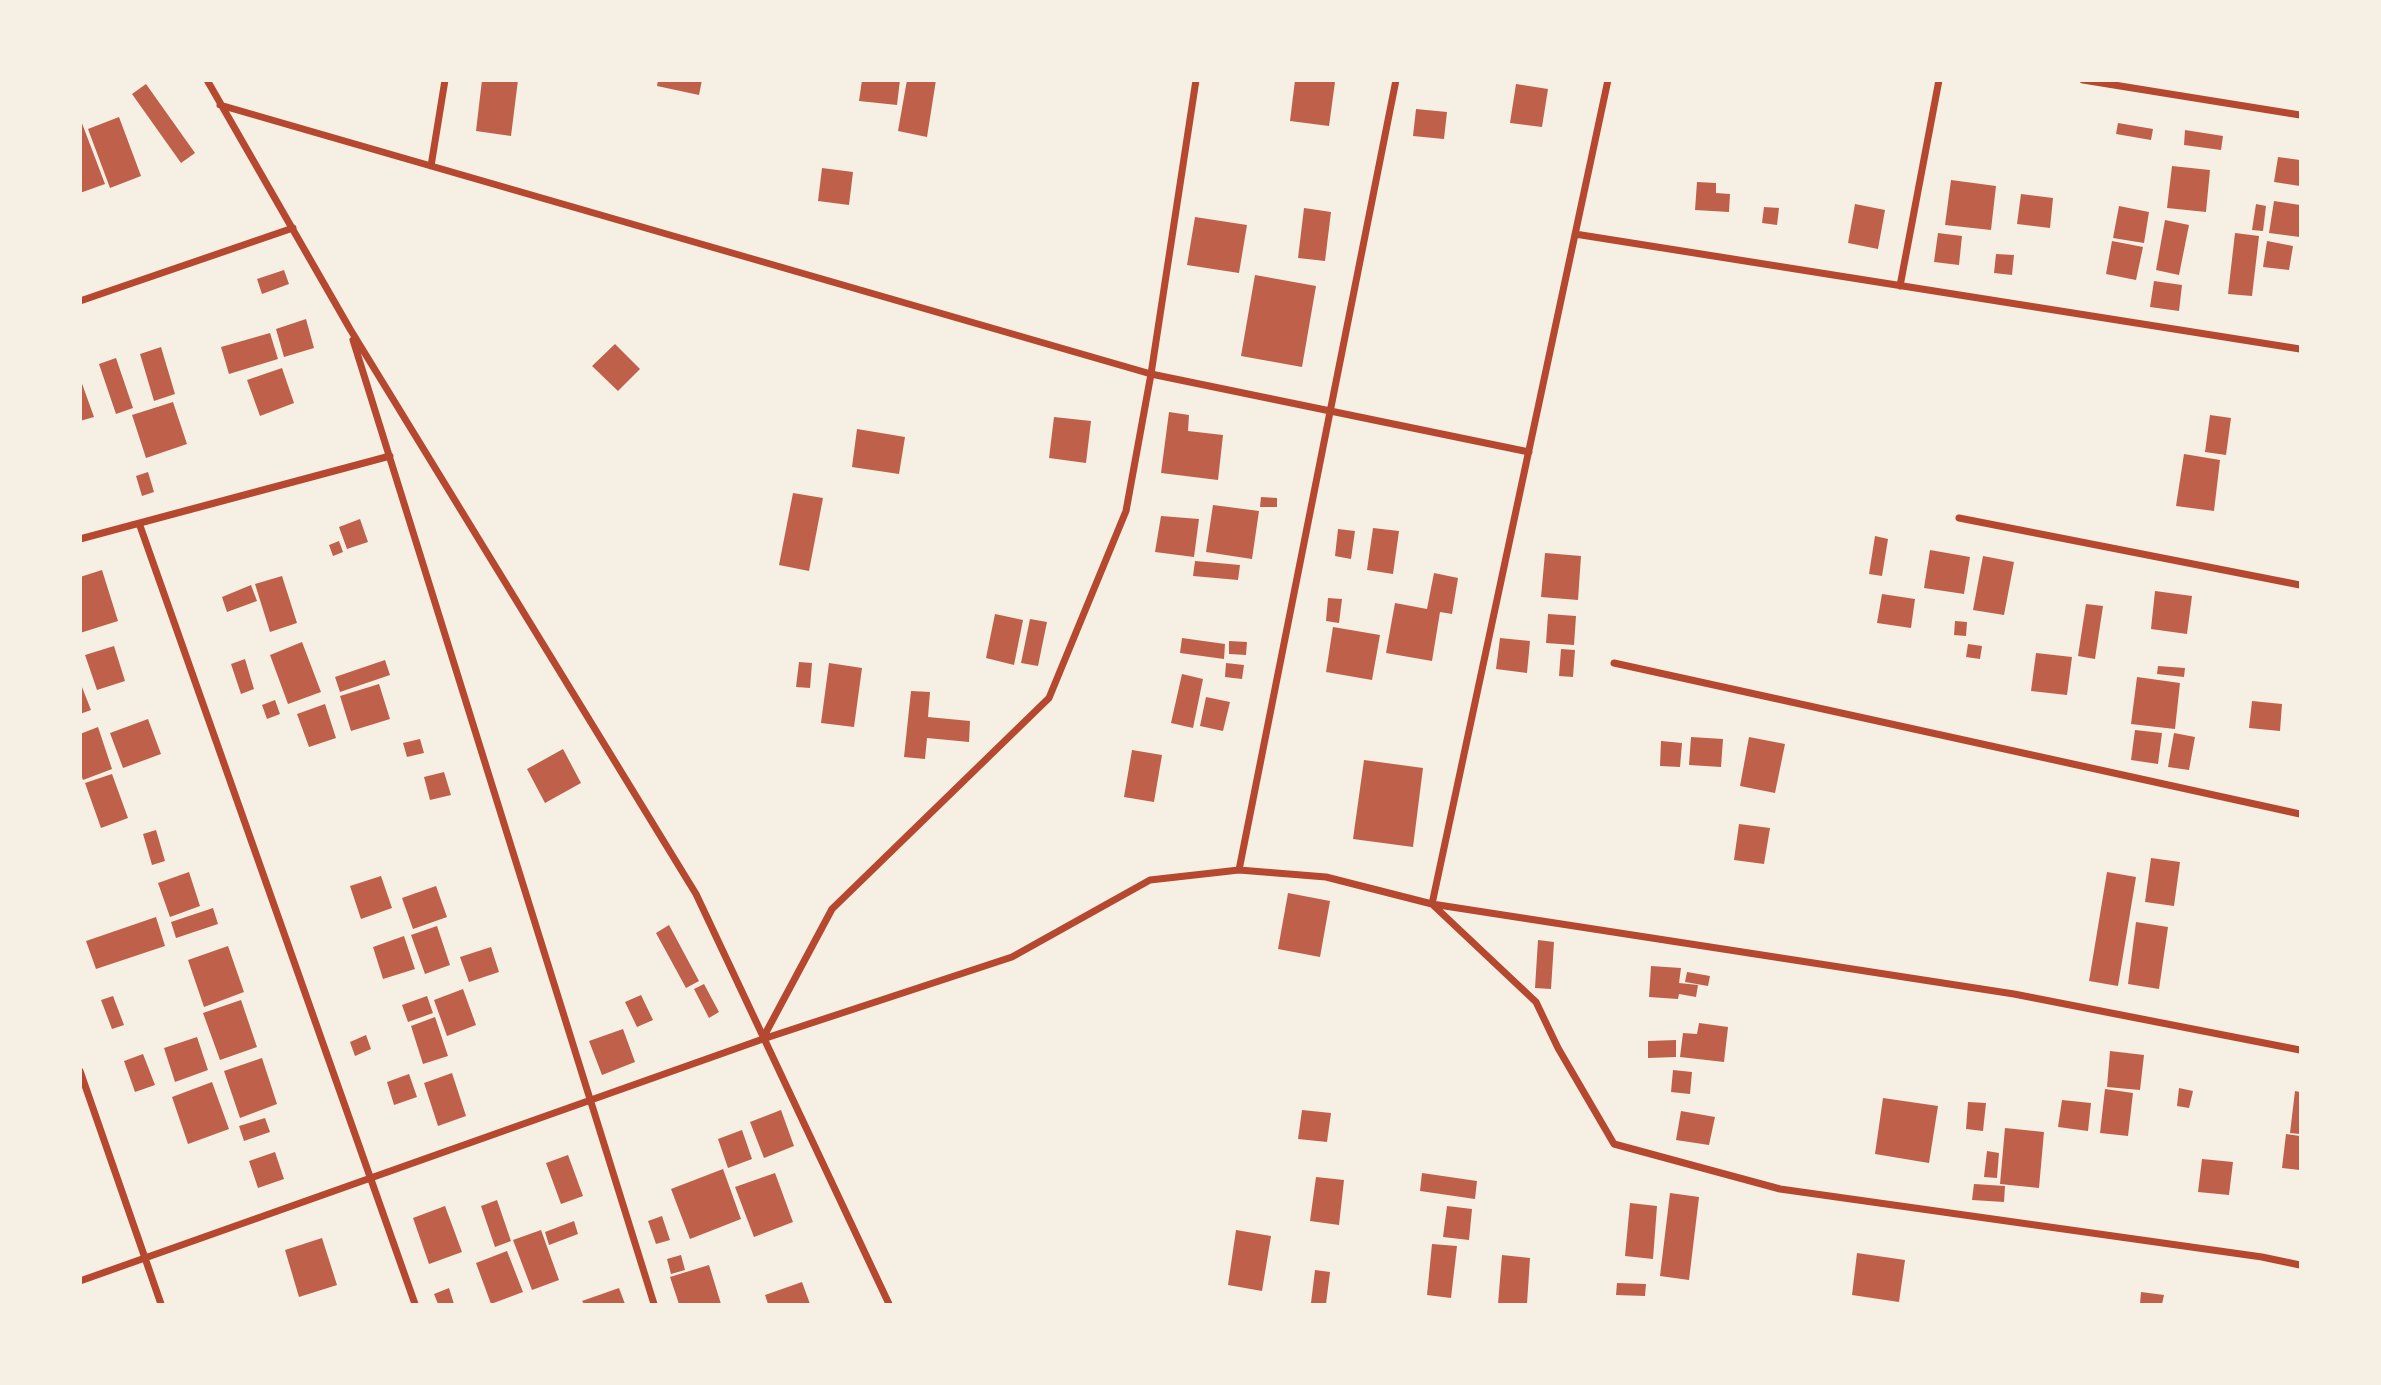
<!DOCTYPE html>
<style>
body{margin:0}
#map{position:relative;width:2381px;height:1385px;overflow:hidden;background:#f6efe4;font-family:"Asap Condensed",sans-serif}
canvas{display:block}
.frame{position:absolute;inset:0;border:82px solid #f6efe4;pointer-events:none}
</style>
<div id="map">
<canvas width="2381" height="1385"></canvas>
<div class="frame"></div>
</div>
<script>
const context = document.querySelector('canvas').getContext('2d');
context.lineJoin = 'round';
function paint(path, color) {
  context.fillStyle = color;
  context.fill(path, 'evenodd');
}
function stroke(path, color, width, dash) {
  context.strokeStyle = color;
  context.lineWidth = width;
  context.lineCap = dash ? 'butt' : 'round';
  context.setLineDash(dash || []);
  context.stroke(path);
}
paint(new Path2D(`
 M482,80h36l-7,56 -35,-5z
 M658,80h44l-3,15 -42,-9z
 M862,80h38l-3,25 -38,-4z
 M907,80h29l-9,57 -29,-6z
 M1295,80l40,2 -6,44 -39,-5z
 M146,84l49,69 -14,10 -49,-69z
 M1516,84l32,5 -6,38 -32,-4z
 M1416,109l31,3 -3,27 -31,-3z
 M119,117l22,59 -31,12 -22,-59z
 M80,118l25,66 -25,9z
 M2118,123l35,6 -2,11 -35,-6z
 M2185,130l38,6 -2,14 -37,-5z
 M2278,157l22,3v26l-26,-4z
 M2172,166l38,4 -4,42 -39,-4z
 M822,168l31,4 -4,33 -31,-4z
 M1951,180l45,6 -5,44 -46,-5z
 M1697,182l19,1v10l14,1 -1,18 -34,-2z
 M2021,194l32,4 -3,30 -33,-4z
 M2274,201l26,4v32l-31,-4z
 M1855,204l30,6 -7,39 -30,-6z
 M2256,204l10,2 -3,25 -11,-1z
 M2119,206l30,6 -5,31 -31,-5z
 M1764,207l15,1 -2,17 -15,-2z
 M1304,208l27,4 -6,49 -27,-3z
 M1195,217l52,8 -8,48 -52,-8z
 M2165,220l24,5 -10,50 -23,-5z
 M1938,233l24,3 -3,29 -25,-3z
 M2235,233l24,3 -7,60 -24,-2z
 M2112,241l31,6 -7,33 -30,-6z
 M2267,241l26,5 -4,24 -26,-3z
 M1996,254l18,1 -2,20 -18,-2z
 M284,270l5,14 -27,10 -5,-15z
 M1255,275l61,11 -14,81 -61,-11z
 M2154,281l28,4 -3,26 -29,-4z
 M306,319l8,29 -30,9 -8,-28z
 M270,333l8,26 -49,15 -8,-27z
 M615,344l25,25 -22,22 -26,-25z
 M161,347l14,47 -21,7 -14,-47z
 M116,358l17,50 -17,6 -17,-50z
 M282,368l12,35 -34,13 -13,-36z
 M80,378l14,39 -14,4z
 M173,402l14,42 -41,14 -14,-43z
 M1169,412l20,3 -1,16 35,4 -5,45 -57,-7z
 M2210,415l21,3 -5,37 -21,-3z
 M1054,417l37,4 -5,42 -37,-5z
 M857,429l48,8 -6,37 -47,-7z
 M2184,454l36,6 -6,51 -38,-5z
 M148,472l6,20 -12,4 -6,-20z
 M793,493l30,5 -14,73 -30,-6z
 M1261,497l16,1v9h-17z
 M1213,505l46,6 -7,48 -46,-7z
 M1161,516l38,3 -5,38 -39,-5z
 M360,519l8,23 -21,7 -8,-22z
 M1373,528l26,3 -6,43 -26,-4z
 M1338,529l17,2 -4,28 -16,-3z
 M1875,536l13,3 -6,37 -13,-2z
 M339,541l4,11 -10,4 -4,-11z
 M1930,550l40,7 -6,37 -40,-6z
 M1545,553l36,3 -3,44 -37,-3z
 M1983,556l31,6 -10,53 -31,-5z
 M1195,561l45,4 -2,15 -45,-4z
 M102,570l16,51 -38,12v-56z
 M1434,573l24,5 -6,36 -12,-2 -8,49 -46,-8 9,-50 32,6z
 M282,576l15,47 -27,9 -15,-48z
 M251,585l6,16 -30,11 -5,-15z
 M2155,591l37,5 -5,38 -36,-5z
 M1882,594l33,5 -4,29 -34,-5z
 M1328,598l14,1 -3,24 -13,-2z
 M2086,604l17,2 -8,53 -17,-3z
 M995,614l28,6 -9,45 -28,-7z
 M1548,614l28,2 -2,29 -28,-2z
 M1030,619l17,3 -9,44 -17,-3z
 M1955,621l12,1 -1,14 -12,-1z
 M1333,627l47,8 -8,45 -46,-8z
 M1182,638l43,6 -1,15 -44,-6z
 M1500,638l30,3 -3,32 -31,-4z
 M1229,641l18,1 -1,13 -17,-1z
 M302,642l19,50 -33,12 -18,-49z
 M1968,644l14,2 -2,13 -14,-2z
 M114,646l11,35 -28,9 -12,-35z
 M1561,649l14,1 -2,27 -14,-1z
 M2036,653l36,4 -5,38 -36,-4z
 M245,659l9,30 -13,5 -10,-30z
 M385,660l5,15 -50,17 -5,-15z
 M799,662l13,1 -2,25 -14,-1z
 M829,663l33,5 -8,59 -33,-4z
 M1226,663l18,2 -2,14 -17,-2z
 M2158,666l27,2 -1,9 -27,-3z
 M1182,674l21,5 -10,49 -22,-5z
 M2137,677l43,6 -5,46 -44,-5z
 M80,682l11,28 -11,4z
 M379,684l11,35 -39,12 -11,-35z
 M911,691l19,1 -2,25 42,4 -1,21 -42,-4 -2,21 -21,-2z
 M1206,697l24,5 -7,29 -23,-5z
 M275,700l5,14 -13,5 -5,-14z
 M2252,701l30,3 -2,27 -31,-3z
 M325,704l11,34 -27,9 -12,-33z
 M148,719l13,35 -38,14 -13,-35z
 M98,727l14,42 -29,11 -3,-8v-38z
 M2135,730l27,3 -4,31 -27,-4z
 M2174,733l21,4 -6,33 -21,-3z
 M1691,737l32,2 -2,28 -32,-2z
 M1749,737l36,7 -10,49 -35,-7z
 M420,739l4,14 -17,4 -4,-14z
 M1661,741l21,2 -2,24 -20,-1z
 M563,749l18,34 -36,20 -18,-34z
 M1132,750l30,5 -8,47 -30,-5z
 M1364,760l59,8 -10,79 -60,-8z
 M444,772l7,23 -21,5 -6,-23z
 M112,774l16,44 -27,10 -16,-45z
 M1739,824l31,4 -6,36 -30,-4z
 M156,830l9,31 -13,4 -9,-31z
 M2151,858l29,4 -6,44 -29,-4z
 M189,872l11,34 -30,11 -12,-34z
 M2107,872l29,5 -18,109 -29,-5z
 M381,876l11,32 -31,11 -11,-33z
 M436,886l11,31 -34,12 -11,-31z
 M1288,893l42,8 -10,56 -42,-8z
 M213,908l5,16 -42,14 -5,-16z
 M156,917l9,29 -69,23 -10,-28z
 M2136,922l32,5 -9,62 -31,-5z
 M669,925l30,56 -13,7 -30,-55z
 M437,926l13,39 -25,9 -14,-39z
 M404,936l11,33 -32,10 -10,-32z
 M1538,940l16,2 -3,47 -16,-1z
 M228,946l16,46 -40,15 -16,-47z
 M491,947l8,25 -30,10 -9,-25z
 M1651,966l30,2 -2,15 19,2 -2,12 -17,-3 -1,5 -29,-2z
 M1687,972l23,4 -2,10 -23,-4z
 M704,984l15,28 -10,6 -15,-29z
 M463,989l13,36 -29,11 -13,-36z
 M641,995l12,25 -16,7 -12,-25z
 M113,996l11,29 -12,4 -11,-29z
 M427,996l6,17 -25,9 -6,-17z
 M241,1000l16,47 -37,13 -17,-47z
 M435,1017l13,39 -25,8 -12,-38z
 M1699,1023l29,4 -4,35 -44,-5 3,-24 14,1z
 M623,1029l12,33 -33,13 -13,-34z
 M366,1035l5,14 -16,7 -5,-14z
 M197,1037l11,33 -33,12 -11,-34z
 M1676,1040v17l-28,1v-17z
 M2110,1051l34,4 -4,35 -33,-3z
 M143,1054l12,31 -20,7 -11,-31z
 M262,1058l15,46 -37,14 -16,-47z
 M1673,1070l19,2 -2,22 -19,-2z
 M452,1073l14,43 -28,10 -14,-43z
 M409,1074l8,23 -23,8 -7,-23z
 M212,1082l17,47 -41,15 -16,-47z
 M2179,1088l14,3 -4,17 -12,-2z
 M2105,1089l28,4 -5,43 -28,-3z
 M2295,1091l5,1v42l-10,-1z
 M1883,1098l55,8 -9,57 -54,-9z
 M2062,1100l29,3 -3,28 -30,-4z
 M1968,1102l18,1 -3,28 -17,-2z
 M781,1110l13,36 -30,12 -14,-36z
 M1302,1110l29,3 -4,29 -29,-3z
 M1681,1111l34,6 -6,28 -33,-5z
 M265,1118l5,14 -26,9 -5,-15z
 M2005,1128l39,4 -5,56 -39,-4z
 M742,1130l10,29 -24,9 -10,-29z
 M2286,1134l14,2v34l-18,-2z
 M1987,1151l12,2 -2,25 -13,-1z
 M275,1152l9,27 -26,9 -9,-27z
 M568,1155l15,41 -22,8 -15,-41z
 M2202,1159l31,3 -4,33 -31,-3z
 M723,1169l18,50 -51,20 -19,-50z
 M775,1173l18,49 -39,15 -19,-50z
 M1422,1173l55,8 -2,18 -55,-8z
 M1316,1177l28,3 -5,45 -29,-4z
 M1974,1184l31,2 -1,16 -32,-2z
 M1670,1193l29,4 -10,83 -29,-4z
 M497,1200l14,41 -16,6 -14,-41z
 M1630,1203l27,3 -4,53 -28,-3z
 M445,1206l17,46 -33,12 -16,-46z
 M1447,1206l25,3 -3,31 -26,-3z
 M662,1216l8,24 -14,4 -8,-23z
 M574,1221l4,13 -29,11 -4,-13z
 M541,1230l18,50 -27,10 -19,-50z
 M1236,1230l35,6 -9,55 -34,-6z
 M322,1238l15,47 -38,12 -14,-47z
 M1432,1244l25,2 -6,52 -24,-3z
 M507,1251l16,41 -32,12 -15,-41z
 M1857,1253l48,7 -6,42 -47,-7z
 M681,1255l4,15 -14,4 -4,-15z
 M1502,1255l28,3 -3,46h-29z
 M709,1265l12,39h-42l-9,-27z
 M1315,1270l15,2 -4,32 -15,-1z
 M802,1282l8,22h-42l-3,-9z
 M1617,1283l29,1 -1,12 -29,-1z
 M449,1288l5,16h-16l-4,-10z
 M619,1288l6,16h-41l-2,-3z
 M2141,1292l23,3 -2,9h-22z`), '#bf614a');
stroke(new Path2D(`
 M207,80l143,249 346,565 193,410
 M1608,80l-176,824 582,90 286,56
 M2083,80l217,35
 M220,105l931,269 378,78
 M431,166l14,-86
 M1575,234l725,115
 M1900,286l39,-206
 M80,301l213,-73
 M353,340l301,964
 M1959,518l341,67
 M139,523l276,781
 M80,539l310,-83
 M1614,663l686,151
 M1239,870l157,-790
 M763,1038l69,-129 217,-211 77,-187 25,-137 45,-294
 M80,1071l81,233
 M80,1281l683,-242 249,-82 138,-77 89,-10 87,7 106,27 104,98 22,46 56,96 166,45 482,68 38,8`), '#b5482f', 7);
</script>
